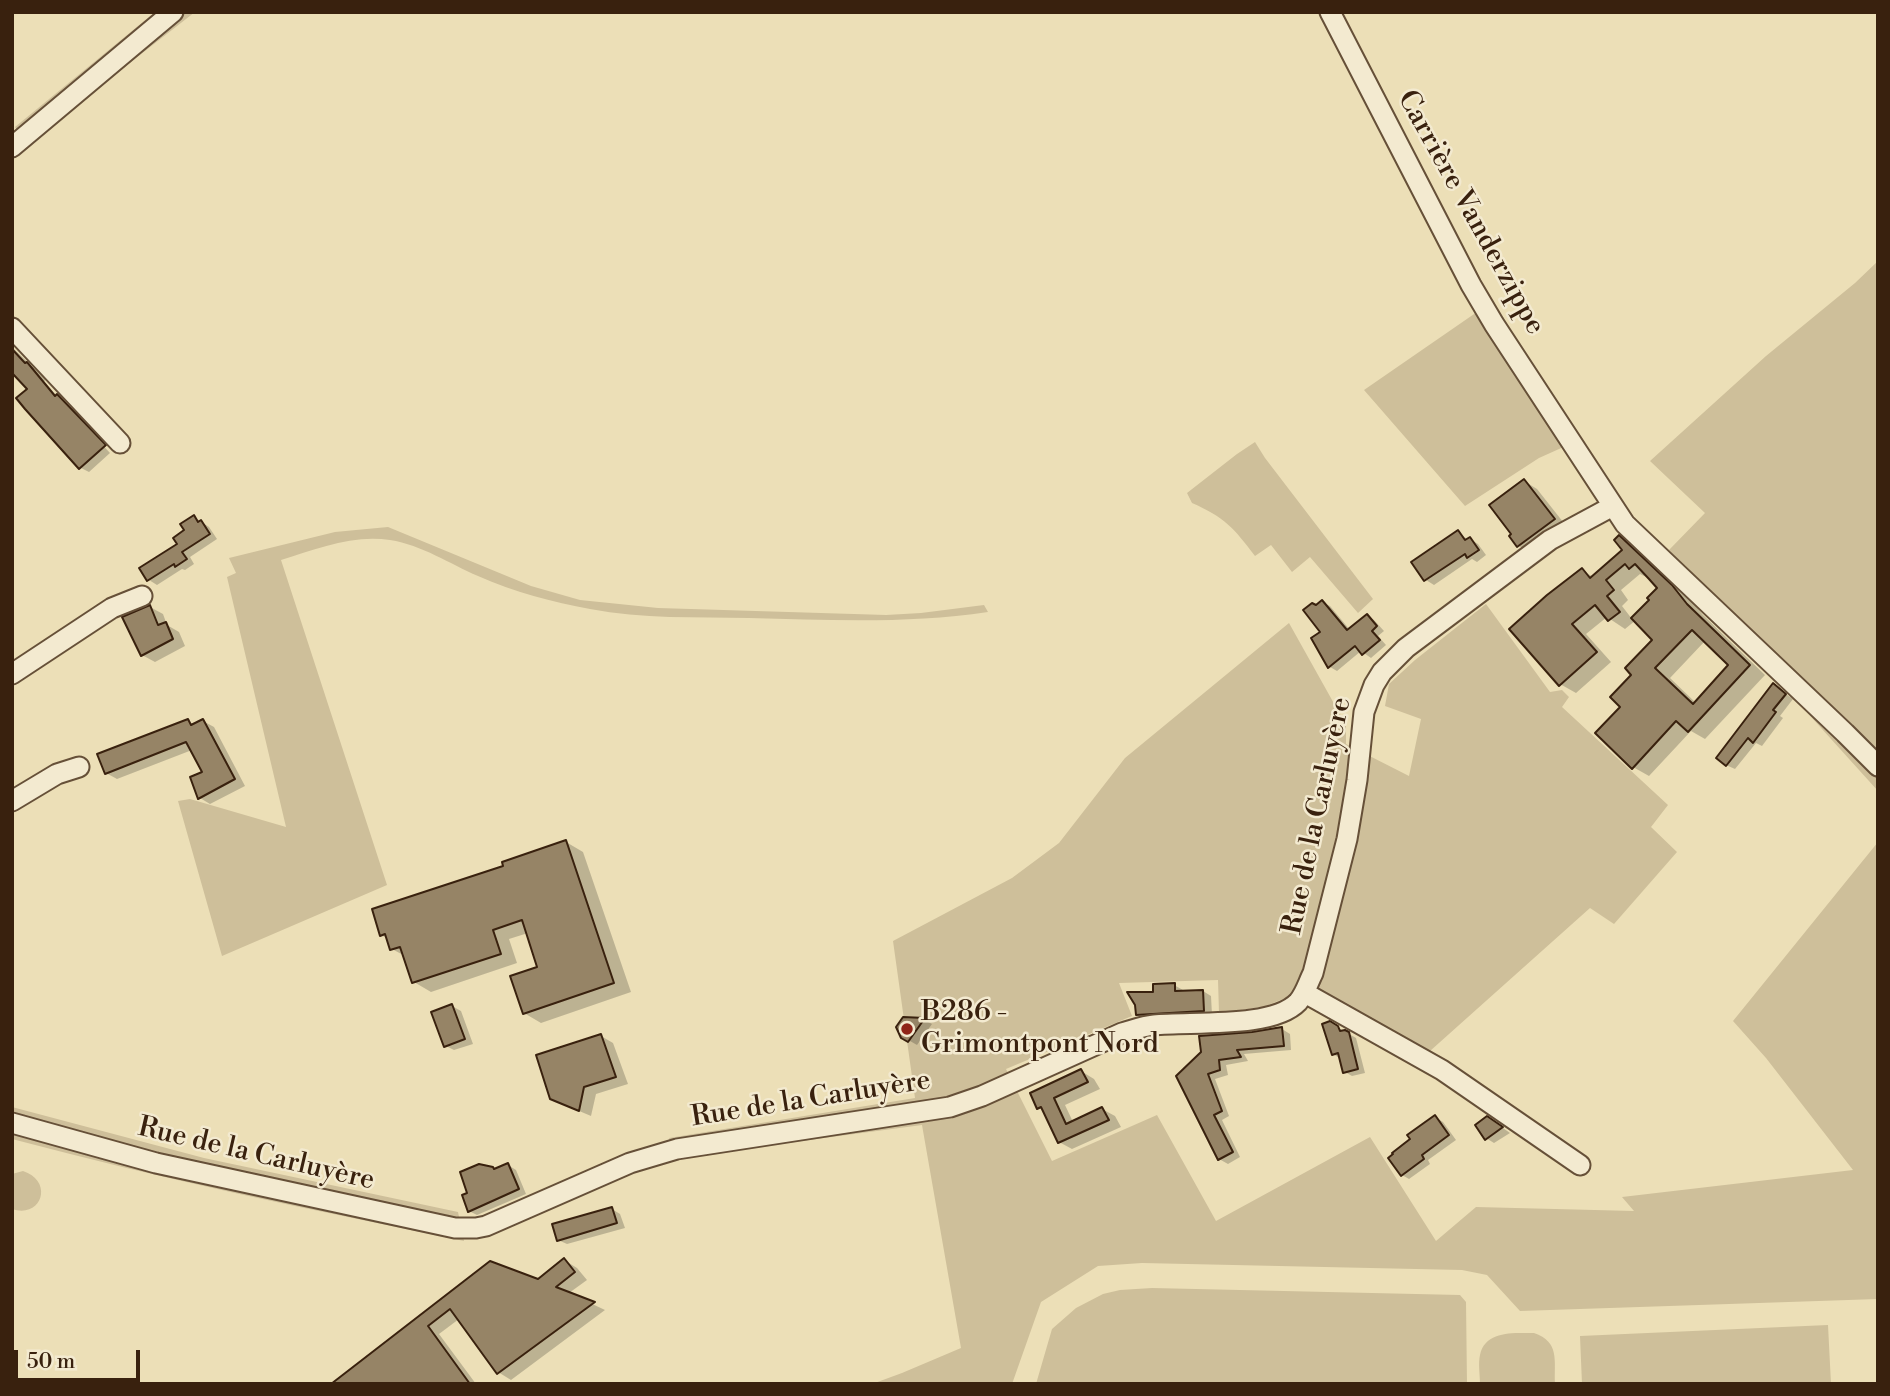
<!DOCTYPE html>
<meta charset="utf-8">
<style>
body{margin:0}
#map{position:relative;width:1890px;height:1396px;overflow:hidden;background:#ecdfb7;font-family:"Libre Bodoni",serif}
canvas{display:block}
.frame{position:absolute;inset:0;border:14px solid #39210e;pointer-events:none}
.scale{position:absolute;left:14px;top:1350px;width:126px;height:32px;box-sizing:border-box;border:4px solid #39210e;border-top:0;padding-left:9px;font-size:21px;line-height:24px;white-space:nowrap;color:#39210e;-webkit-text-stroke:5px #f3ead0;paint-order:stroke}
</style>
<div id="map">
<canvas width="1890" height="1396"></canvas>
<div class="frame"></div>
<div class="scale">50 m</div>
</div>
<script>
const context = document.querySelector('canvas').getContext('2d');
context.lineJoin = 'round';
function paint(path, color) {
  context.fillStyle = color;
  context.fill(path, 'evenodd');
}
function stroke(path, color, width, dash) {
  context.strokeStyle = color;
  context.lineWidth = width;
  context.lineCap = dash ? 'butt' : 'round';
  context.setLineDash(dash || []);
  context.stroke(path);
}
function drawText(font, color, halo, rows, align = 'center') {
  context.font = font + ' "Libre Bodoni",serif';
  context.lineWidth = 5;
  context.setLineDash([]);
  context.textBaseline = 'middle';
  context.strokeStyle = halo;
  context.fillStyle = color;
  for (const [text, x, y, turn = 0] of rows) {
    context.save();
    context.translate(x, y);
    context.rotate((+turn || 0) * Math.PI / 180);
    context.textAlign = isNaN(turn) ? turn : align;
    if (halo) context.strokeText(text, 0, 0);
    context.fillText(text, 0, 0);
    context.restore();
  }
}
paint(new Path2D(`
 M155,12h40l-168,131 -12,-16z
 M1878,261v530l-75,-83 13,-16 -147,-142 36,-37 -55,-52 116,-105 89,-73z
 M1477,312l102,128 -40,18 -74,48 -101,-116z
 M1255,442l10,16 108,141 -15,14 -48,-56 -18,15 -21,-27 -16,11c-21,-28 -31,-39 -63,-53l-5,-10 50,-39z
 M388,527l143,59 49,14 78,8 228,7 35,-2 63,-8 4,7c-79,12 -159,8 -239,6 -52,-1 -107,1 -159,-9 -37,-7 -76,-17 -112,-33 -28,-12 -56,-31 -88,-36 -36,-6 -74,9 -109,20l106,325 -165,71 -44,-155 12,-2 96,28 -59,-250 9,-4 -7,-15 106,-26z
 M1486,604l64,88 12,-2 7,7 -7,10 106,98 -17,22 26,25 -63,72 -24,-16 -160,143 -82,-42 -55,-14 -30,12 -44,6 -1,-33 -99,3 13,33 -126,53 46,92 105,-46 59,106 154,-84 66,104 40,-34 158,4 -12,-14 231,-27 -87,-112 -33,-37 145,-179v457l-358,12 -33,-36 -25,-5 -320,-7 -44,3 -57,36 -29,82h-140l30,-11 59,-25 -39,-223 -226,30 -21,5 -6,-22 246,-40 -22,-157 119,-63 47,-35 66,-85 164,-135 57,102v19l63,32 12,-57 -36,-13 4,-22 26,-24z
 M12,1107l192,51 254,54 6,29c-152,-31 -302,-62 -452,-102z
 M23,1171c31,10 19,48 -11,38v-35z
 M1152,1288l308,7 6,7 1,82h-431l16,-55 24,-21 27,-14 17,-4z
 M1828,1325l3,59h-249l-2,-48z
 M1534,1333c26,9 20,27 21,51h-75c0,-9 -2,-21 0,-29 5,-25 35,-22 54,-22z`), '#cebf9a');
paint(new Path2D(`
 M12,347l34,33 -2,1 12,14 54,58 -21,19 -8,-4 -55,-60 3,-19 -17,-18z
 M1524,481l13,8 30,38 -35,27 -13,-8 -8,-10z
 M194,517l15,10 8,12 -27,18 4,7 -9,6 -3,-1 -25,16 -8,-5 30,-35z
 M1458,532l10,8 2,-1 8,5 8,11 -9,7 -5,-3 -38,26 -8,-5z
 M1619,538l16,9 52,49 16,19 62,60 -60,64 -14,-8 -42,45 -16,-9 -11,-60 12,-32 21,-35 -19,-20 -11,9 -18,-12 -21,17 25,28 -35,31 -16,-9 22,-114 11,7 32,-27zM1640,574l6,3 2,-2 11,13 -8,12 -19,19 -10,-13 6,-6 -7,-10zM1705,641l26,24 -35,38 -26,-25z
 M1322,602l8,4 20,24 17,-14 7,4 10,11 -6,5 8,9 -15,13 -10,-7 -24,20 -7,-4 -17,-28 10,-7 -7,-25z
 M150,607l13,7 4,11 12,7 6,14 -30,16 -13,-7z
 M1774,686l19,13 -13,17 3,2 -21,28 -6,-3 -21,26 -9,-4z
 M187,721l8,4 8,-4 11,6 31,59 -35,18 -10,-6 4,-25 -12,-23 -75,29 -11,-6z
 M566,842l17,10 48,140 -90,31 -17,-10 15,-45 -11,-35 -19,6 8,24 -86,29 -17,-10 -9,-26 -13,-7 -3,-10 -8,-4 124,-68z
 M1174,985l9,5v2l20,-1 8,5 1,19 -66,3 -8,-4 17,-21z
 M452,1006l9,5 12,33 -19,6 -8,-4z
 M903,1019l21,1 8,4 -15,21 -14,-8z
 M1330,1023l26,15 9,35 -13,3 -7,-4 -4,-13 -8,-5z
 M1282,1029l8,5 1,16 -47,4 4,7 -22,4 2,10 -13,4 14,37 -7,4 18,37 -12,7 -9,-5 -40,-82 73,-43z
 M601,1036l12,7 15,41 -32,10 -5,22 -26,-11z
 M1081,1071l13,8 6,10 -35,16 8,17 29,-13 13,7 6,11 -49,22 -13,-7 -14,-31 -7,-3z
 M1435,1117l8,5 13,18 -28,20 2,4 -21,15 -7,-4 11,-36z
 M1496,1123l14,10 -16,10 -8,-5z
 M508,1165l8,5 10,24 -49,21 -8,-4v-17l26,-23z
 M612,1209l8,5 5,14 -58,16 -9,-4z
 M564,1260l13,8 10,12 -18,13 36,17 -94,70 -13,-8 -39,-53 -20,15 37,50h-142l156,-121 48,18z`), '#0003');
const building = new Path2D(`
 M12,349l13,14 2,-1 28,34 2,-2 49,51 -27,24 -54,-60 -9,-11 11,-9 -15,-16z
 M1524,479l31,40 -38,28 -8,-11 2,-2 -22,-29z
 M194,515l4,7 3,-2 9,14 -28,18 5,7 -12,8 -1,-3 -27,17 -8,-13 38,-24 -4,-6 11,-8 -4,-6z
 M1458,530l7,10 5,-3 9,13 -12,8 -2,-4 -41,27 -13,-19z
 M1619,535l53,50 15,19 63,61 -62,67 -12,-11 -44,48 -37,-36 25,-26 -10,-10 21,-22 -6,-7 27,-28 -21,-22 18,-18 -2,-2 10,-10 -8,-9 -14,-15 -6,5 -4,-5 -19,16 8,10 -7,6 13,16 -12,9 -13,-16 -23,19 25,28 -38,34 -50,-57 38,-34 35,-27 8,10 32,-28 -8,-10zM1692,630l36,35 -35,39 -38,-36z
 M1322,600l25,30 20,-16 10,12 -5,5 8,9 -18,15 -7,-9 -27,22 -17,-30 9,-6 -17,-22 9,-7 4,2z
 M150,605l8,20 8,-3 7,17 -32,17 -19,-39z
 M1773,683l13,11 -13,16 3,2 -23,31 -5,-5 -22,28 -10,-8z
 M188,719l3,6 12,-6 32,60 -37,20 -8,-22 12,-5 -16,-30 -81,32 -8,-20z
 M566,840l48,143 -91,31 -13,-38 27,-9 -15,-47 -29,10 8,24 -89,29 -12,-36 -10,3 -5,-16 -5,2 -8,-27 131,-43 -1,-4z
 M1175,983v8l28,-1 1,21 -68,4 -1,-10 -8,-13h26v-8z
 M452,1004l13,35 -21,8 -13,-35z
 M903,1017l22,1 -17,24 -7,-4 -5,-11z
 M1330,1021l8,5 2,5 5,-1 4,2 9,37 -15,4 -5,-20 -6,2 -10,-31z
 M1282,1027l2,19 -47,4 4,7 -22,3 1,10 -12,4 14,37 -8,4 19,37 -15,8 -42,-84 25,-24 -2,-16 53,-4z
 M601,1034l15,43 -32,10 -5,24 -29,-12 -14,-44z
 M1081,1069l7,13 -34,16 12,26 36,-17 7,13 -51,23 -17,-36 -4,2 -7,-16z
 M1435,1115l14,20 -27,20 2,4 -23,17 -13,-18 5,-4 -1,-1 18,-14 -3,-4z
 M1487,1116l16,11 -18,13 -10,-15z
 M508,1163l11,26 -51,23 -6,-17 5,-2 -7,-21 19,-8 14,3 1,2z
 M612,1207l5,16 -60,18 -5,-17z
 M564,1258l11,14 -19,15 39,15 -98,72 -47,-65 -22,17 42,58h-139l159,-123 48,18z`);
paint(building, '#968466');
stroke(building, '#39210e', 2);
const minor = new Path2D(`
 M1330,12l141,273 23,39 131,200 220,209 33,33
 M12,147l161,-135
 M12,328l108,115
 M12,674l100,-66 30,-12
 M12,801l45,-27 22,-7
 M1305,993l137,77 138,95
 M12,1123l144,40 299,65h21l10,-2 144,-63 47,-14 273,-42 32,-11 140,-63c11,-3 21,-7 32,-8 37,-4 118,4 144,-23 7,-8 10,-19 15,-29l34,-134 10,-59 7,-68 10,-27 8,-13 24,-24 144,-108 63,-34`);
stroke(minor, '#665038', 23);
stroke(minor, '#f3ead0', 19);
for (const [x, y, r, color] of [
 [907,1029,7,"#8f2418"]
]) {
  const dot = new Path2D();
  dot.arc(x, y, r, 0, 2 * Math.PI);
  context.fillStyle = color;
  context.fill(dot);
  stroke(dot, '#f3ead0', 2.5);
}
drawText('28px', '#39210e', '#f3ead0', [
 ["Carrière Vanderzippe",1470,213,61],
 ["Rue de la Carluyère",1318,816,-78],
 ["Rue de la Carluyère",811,1100,-9],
 ["Rue de la Carluyère",256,1155,13]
]);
drawText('28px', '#39210e', '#f3ead0', [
 ["B286 -",921,1013],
 ["Grimontpont Nord",921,1045]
], 'left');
</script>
